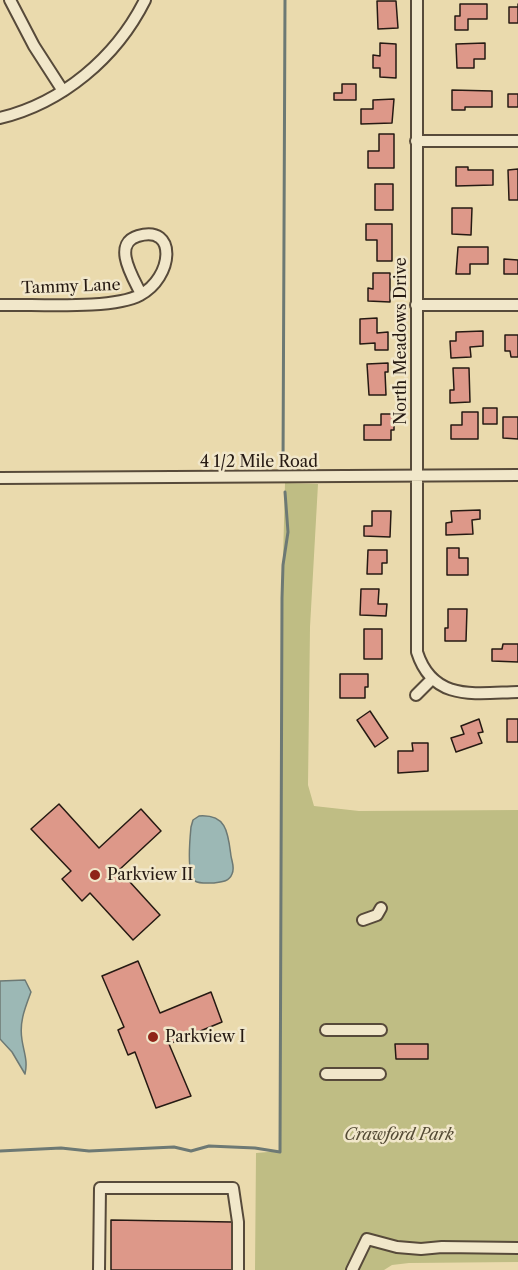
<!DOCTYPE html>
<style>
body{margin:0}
canvas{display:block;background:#eadaad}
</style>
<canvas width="518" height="1270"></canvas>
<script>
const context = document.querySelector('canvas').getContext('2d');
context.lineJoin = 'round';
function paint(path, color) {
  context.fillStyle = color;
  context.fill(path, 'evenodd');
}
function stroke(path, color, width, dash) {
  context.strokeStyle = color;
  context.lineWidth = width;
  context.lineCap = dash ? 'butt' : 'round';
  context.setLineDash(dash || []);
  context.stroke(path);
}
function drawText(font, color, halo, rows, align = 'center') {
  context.font = font + ' "Libre Caslon Text",serif';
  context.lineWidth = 5;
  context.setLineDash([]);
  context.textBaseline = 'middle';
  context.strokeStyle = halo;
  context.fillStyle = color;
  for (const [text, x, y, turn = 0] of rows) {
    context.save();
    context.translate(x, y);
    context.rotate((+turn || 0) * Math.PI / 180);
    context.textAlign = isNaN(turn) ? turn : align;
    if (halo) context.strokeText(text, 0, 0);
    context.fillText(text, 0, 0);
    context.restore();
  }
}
paint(new Path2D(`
 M285,483l33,1 -8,143 -2,158 6,21 45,5 159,-1v452l-109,1 -17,2 -8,5h-129l1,-117 24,-2 2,-553z`), '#bfbd84');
const water = new Path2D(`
 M199,816c28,-2 29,17 32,40 1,6 4,12 1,18 -3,8 -11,8 -19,9 -5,0 -13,1 -18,-2 -9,-6 -5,-43 -4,-54l2,-7z
 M25,980l6,12c-6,16 -12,30 -9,48 2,13 6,21 3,34l-13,-22 -12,-13v-58z`);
paint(water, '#9cb8b5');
stroke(water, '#6d7974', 1.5);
stroke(new Path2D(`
 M283,468l2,-468
 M0,1151l61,-3 28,3 85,-4 17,4 18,-5 46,2 25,4 2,-554 1,-33 5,-33 -3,-40`), '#6d7974', 3);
const building = new Path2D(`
 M377,1h19l2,27 -20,1z
 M460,4h27v15h-19v11h-13v-14h5z
 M518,4v19h-9v-16h9z
 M380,43l16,1v34l-16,-1v-9h-7v-13l7,1z
 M485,43v16h-11v9h-17l-1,-24z
 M342,84h14v16h-22v-7h8z
 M452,90l40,1v16h-27v3h-13z
 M508,94h10v13h-10z
 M394,99l-2,24 -31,1v-15h12v-9z
 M379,134h15v34h-26v-17h11z
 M456,167h12v3h25v15l-37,1z
 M518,169v31h-9l-1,-30z
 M375,184h18v26h-18z
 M452,208h20l-1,27 -19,-1z
 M366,224h26v37h-15v-21h-11z
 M458,247h30v17h-18v10h-14z
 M504,259l14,1v14h-14z
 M373,273h17v29l-22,-1v-13l5,1z
 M377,318v15l11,-1v18h-13v-7l-15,1v-25z
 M483,331v15l-13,1 1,10 -20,1 -1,-17h6v-9z
 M505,335h13v22h-7l-1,-6h-5z
 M388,363v9h-3l1,23h-17l-2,-31z
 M453,368h16l1,34 -20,1v-13h4z
 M483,408h14v16h-14z
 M462,412h16v27h-27v-14h11z
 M381,414h13v16h-3v10h-27v-15h17z
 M503,417h15v22l-15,-1z
 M480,510v9l-8,1 1,14 -27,1v-12l6,-1 -1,-11z
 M372,511h19l-1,26 -26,-1v-10h8z
 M447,548h12v10h9v17h-21z
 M368,550h19v13h-5v11h-15z
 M361,589h18l-1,15h9l-1,12 -26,-1z
 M448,609h19l-1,32h-21v-13h3z
 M364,629h18v30h-18z
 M503,644h15v18l-26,-1v-12h10z
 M340,674h28v13h-3v11h-25z
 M370,711l18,27 -13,9 -18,-27z
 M479,719l4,13 -5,1 4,10 -26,9 -5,-14 13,-4 -3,-8z
 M507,719h11v23h-11z
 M412,743h16v28l-30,2v-22h15z
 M59,804l40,44 42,-39 20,22 -42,39 41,45 -27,25 -43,-47 -8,8 -20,-22 9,-8 -40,-42z
 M138,961l22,52 51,-21 11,30 -53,22 22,52 -35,12 -21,-56 -7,3 -10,-25 6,-3 -22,-51z
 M395,1044h33v15h-32z
 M111,1220l121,2v48h-121z`);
paint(building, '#dd9889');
stroke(building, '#261a13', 1.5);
const minor = new Path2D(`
 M10,0l24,46 29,45
 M417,0v652c16,50 58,41 101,40
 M0,118c62,-15 116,-60 145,-118
 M416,141h102
 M0,305c35,-1 112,5 140,-10 33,-17 38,-71 -2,-59 -27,8 -4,43 3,58
 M416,305h102
 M0,478l518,-3
 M416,695l16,-16
 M363,920l14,-5 4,-7
 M326,1030h55
 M326,1074h54
 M99,1270l1,-82h133l5,34v48
 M352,1270l15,-31 30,8 24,2 21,-2 76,1`);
stroke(minor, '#574a3a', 14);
stroke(minor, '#f1e7ca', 10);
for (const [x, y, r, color] of [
 [95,875,6,"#8f2418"],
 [153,1037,6,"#8f2418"]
]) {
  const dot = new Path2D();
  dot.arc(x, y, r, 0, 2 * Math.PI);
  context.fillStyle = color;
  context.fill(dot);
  stroke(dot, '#f1e7ca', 2);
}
drawText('16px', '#261a13', '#f1e7ca', [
 ["Tammy Lane",71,287,-2],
 ["North Meadows Drive",401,341,-90],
 ["4 1/2 Mile Road",259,462]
]);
drawText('16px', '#261a13', '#f1e7ca', [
 ["Parkview II",107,875],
 ["Parkview I",165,1037]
], 'left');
drawText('italic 16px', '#544b35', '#f1e7ca', [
 ["Crawford Park",399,1135]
]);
</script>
